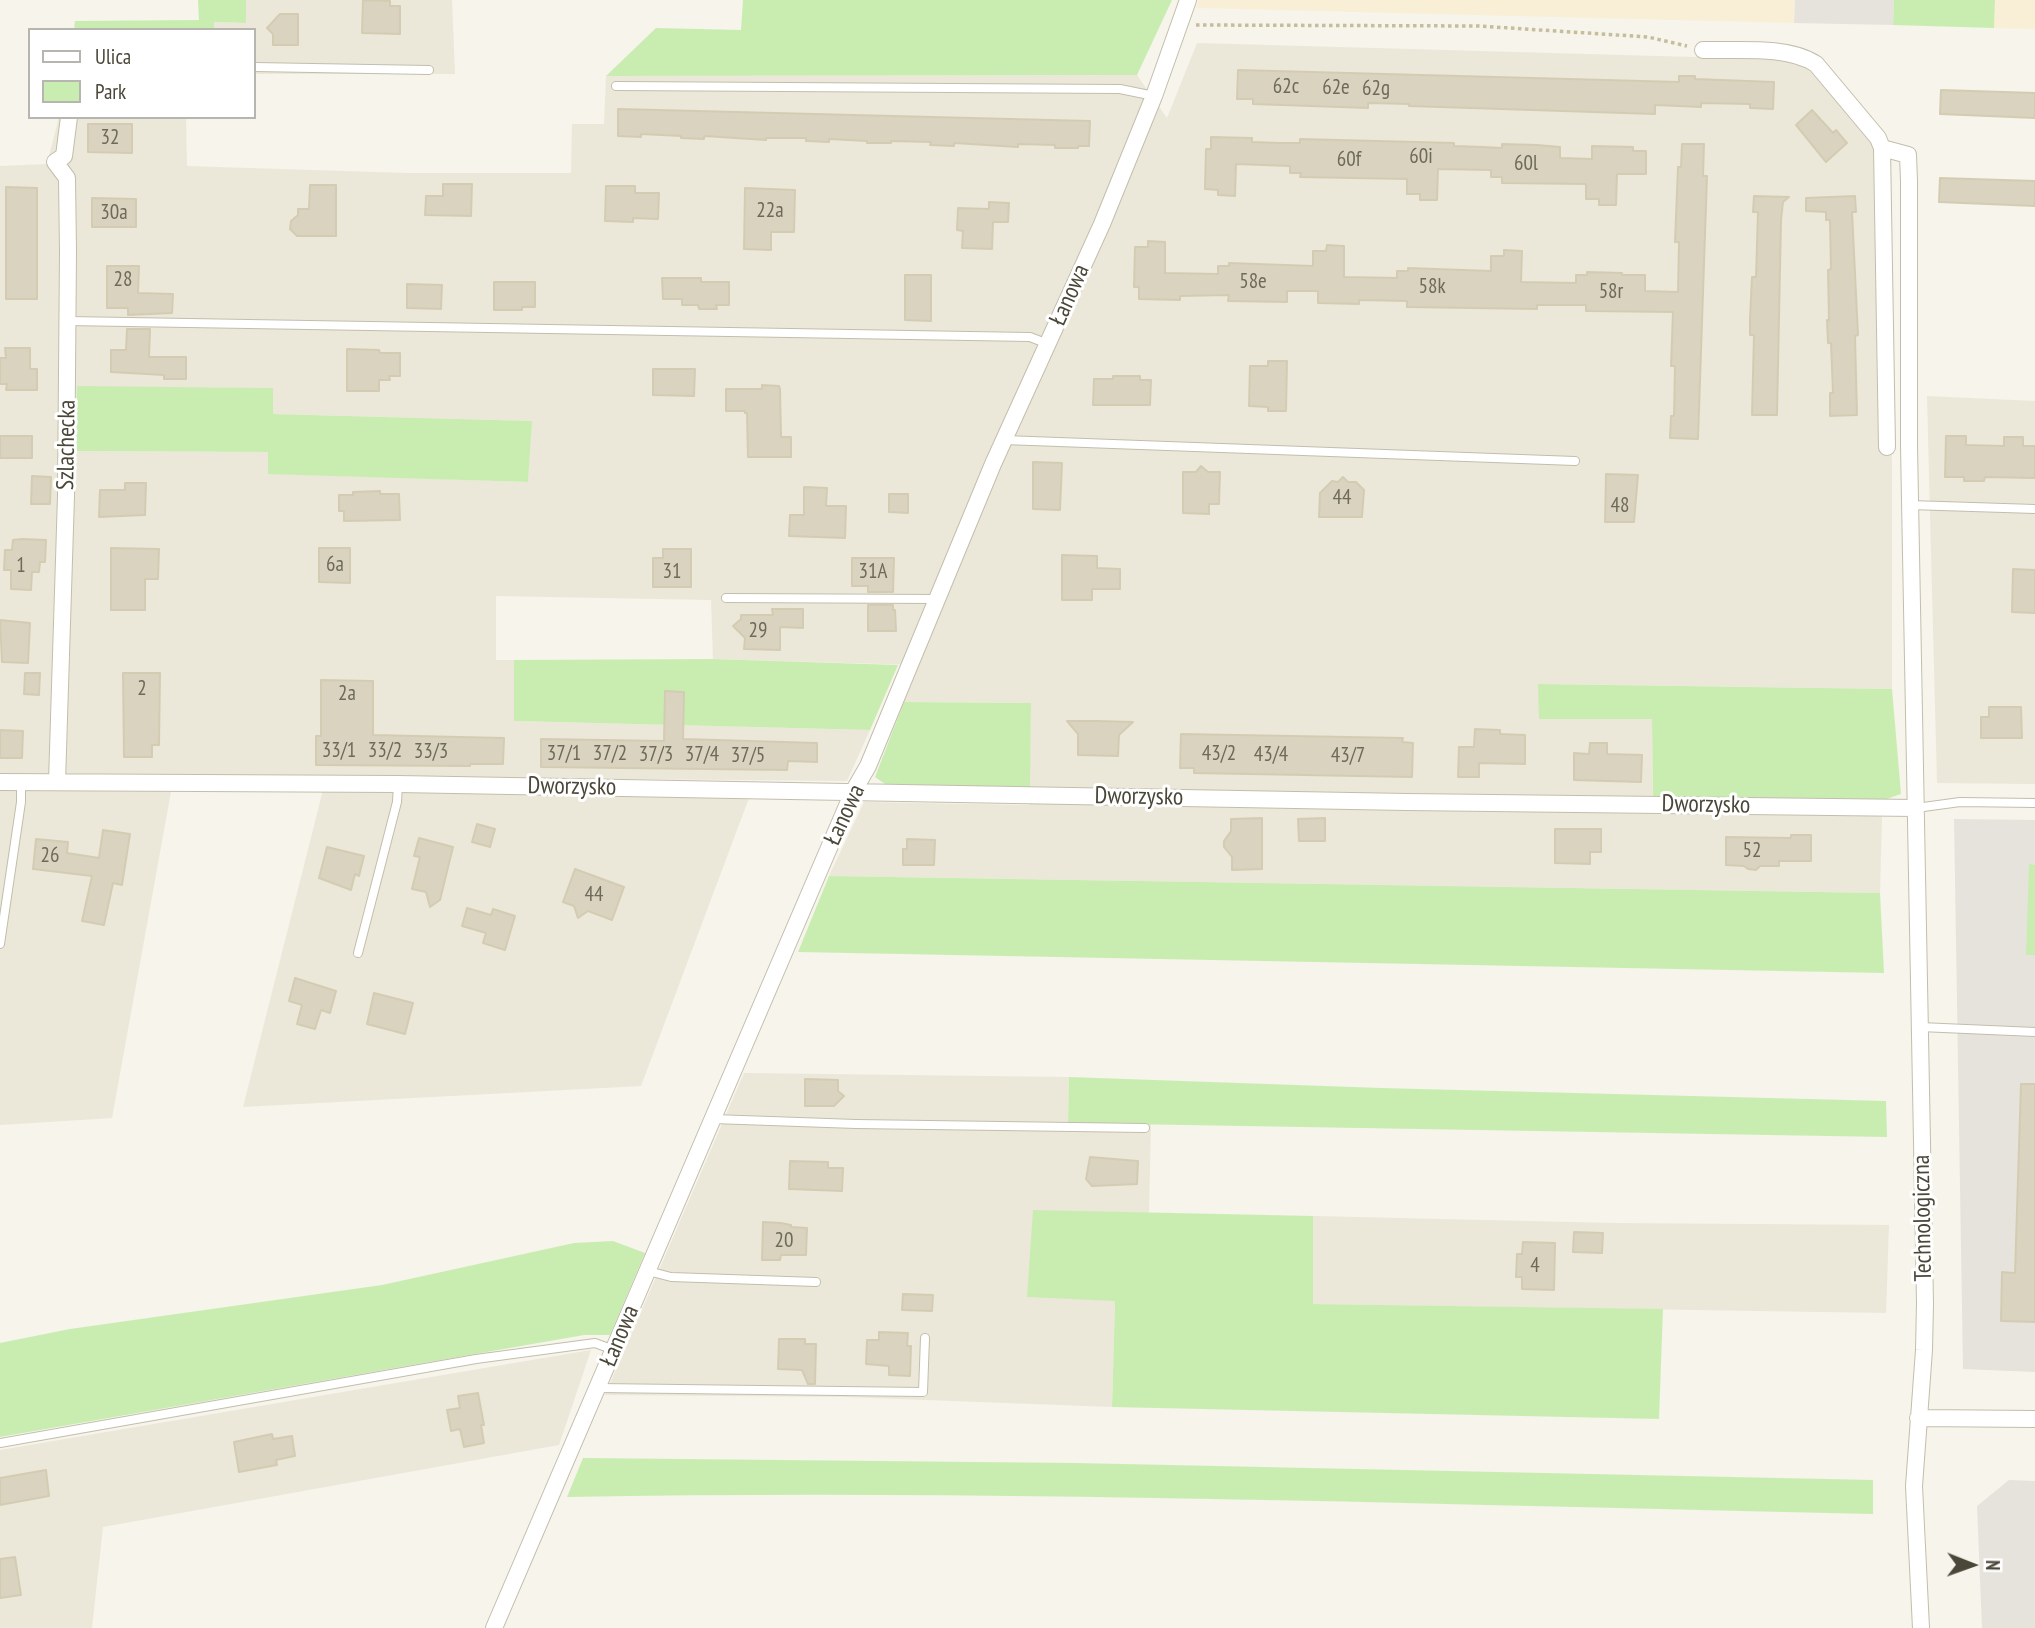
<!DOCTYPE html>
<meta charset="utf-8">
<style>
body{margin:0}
#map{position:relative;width:2035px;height:1628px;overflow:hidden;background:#f6f4eb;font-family:"PT Sans Narrow",sans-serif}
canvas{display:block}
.legend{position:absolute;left:28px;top:28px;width:228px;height:91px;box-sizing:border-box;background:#fff;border:2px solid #b7b5af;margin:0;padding:9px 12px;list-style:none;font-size:21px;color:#4b4738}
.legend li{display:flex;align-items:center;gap:14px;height:35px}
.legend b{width:35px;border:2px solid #b7b5af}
.north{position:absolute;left:1937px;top:1530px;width:70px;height:70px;-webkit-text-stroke:5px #fff;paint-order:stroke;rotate:91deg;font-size:19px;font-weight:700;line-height:28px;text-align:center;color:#4b4738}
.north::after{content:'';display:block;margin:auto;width:24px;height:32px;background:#4b4738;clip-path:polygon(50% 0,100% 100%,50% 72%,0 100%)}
</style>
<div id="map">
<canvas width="2035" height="1628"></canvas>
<ul class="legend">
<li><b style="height:9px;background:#fff"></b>Ulica</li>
<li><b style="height:19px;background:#c9edb1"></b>Park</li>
</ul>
<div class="north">N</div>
</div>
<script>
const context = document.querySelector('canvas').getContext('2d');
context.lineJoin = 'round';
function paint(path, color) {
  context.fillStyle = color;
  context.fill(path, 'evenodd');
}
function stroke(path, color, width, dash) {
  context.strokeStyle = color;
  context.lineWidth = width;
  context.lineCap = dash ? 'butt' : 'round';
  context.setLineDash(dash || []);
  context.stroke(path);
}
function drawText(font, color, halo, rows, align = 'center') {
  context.font = font + ' "PT Sans Narrow",sans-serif';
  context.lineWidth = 6;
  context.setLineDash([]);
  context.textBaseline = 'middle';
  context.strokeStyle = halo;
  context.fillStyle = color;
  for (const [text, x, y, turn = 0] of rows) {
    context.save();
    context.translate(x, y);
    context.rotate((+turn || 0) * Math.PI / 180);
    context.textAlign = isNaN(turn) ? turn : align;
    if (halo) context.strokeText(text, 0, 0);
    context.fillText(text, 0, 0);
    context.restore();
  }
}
paint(new Path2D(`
 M246,0h206l3,74h-201v-44h-40v-8l32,1z
 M1197,43l603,17 74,82 7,54 11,268v225l-353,-5v35h113l1,95 208,-1 21,3 -2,77 -1051,-17 35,-74 165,3 2,-102 -127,-1 13,-37 -204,-6 -2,-59 -215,-4v64h18v61l356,9 -23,51 -673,-6 -62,343 -112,7v-959l47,-2 12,-47h127l1,49 219,7h165l1,-49h32l2,-48 531,-1 30,43zM77,387l196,1 -1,26 259,7 -3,61 -260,-9v-21l-192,-1z
 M1927,396l108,5v383l-98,-1z
 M323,790l426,8 -108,288 -398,21z
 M744,1073l325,4 -1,46h83l-2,90 -116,-2 82,90 -3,106 -266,-10 -241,-2z
 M1313,1216l302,7 274,2 -3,88 -573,-9z
 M591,1350l-32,95 -456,82 -11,101h-92v-178z`), '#ebe8d9');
paint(new Path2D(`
 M1199,0h596l-1,23 -598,-15z
 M1995,0h40v29l-41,-1z`), '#f9efd6');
paint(new Path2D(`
 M1795,0h99l-1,25 -99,-2z
 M1954,819l81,1v552l-72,-3z
 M2009,1480l26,1v147h-53l-5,-122z`), '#e6e3dc');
paint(new Path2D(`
 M198,0h48v23l-32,-1v8h-140l1,-9 124,-1z
 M743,0h429l-35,75 -531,1 50,-48 85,2z
 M1894,0h101l-1,28 -101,-3z
 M77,386l196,2v26l259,7 -4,61 -260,-8v-22l-192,-1z
 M713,659l185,6 -28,65 -356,-9v-61z
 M1538,684l354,5 9,105 -20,7 -228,-2 -1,-80h-113z
 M904,702l127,1 -1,85 -145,-4 -10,-7z
 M2029,864l6,1v90h-9z
 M829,876l1051,17 4,80 -1086,-21z
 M1069,1077l312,11 505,13 1,36 -819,-14z
 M1033,1210l280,6v88l350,5 -4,110 -547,-12 3,-106 -88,-4z
 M613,1241l32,12 -35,82h-26l-584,102v-94l70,-14 312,-44 192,-42z
 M583,1458l492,5 798,17v34c-435,-9 -871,-25 -1306,-17z`), '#c9edb1');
const building = new Path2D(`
 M363,0l27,1v5h10v28l-38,-1z
 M280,14h18v31h-25v-11l-6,-6z
 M1238,70l441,12v-6h16v3l79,3 -1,27 -23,-1v-4l-49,-1v4l-46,-2v9l-246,-8v-2l-41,-1v5l-115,-4v-5h-16z
 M1941,90l94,3v25l-95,-4z
 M618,109l472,12 -1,25h-11v2h-23v-3l-37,-1v3l-64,-4v3l-24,-1 1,-3 -40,-1v2h-24v-2l-38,-2v3l-23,-1v-3h-40v2l-62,-4v3l-23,-1v-2l-40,-2v3l-23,-1z
 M1812,110l21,23 3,-3 11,13 -21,19 -30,-37z
 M88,124h44v29l-44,-1z
 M1211,137l41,1v4l28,1h20v-4l154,4v3l28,1 20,1v-4l35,1 23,2v11l32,1v-13l41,1v4h13v23h-29l-1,31h-17v-6h-13v-15l-84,-1v-6h-11v-7l-53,-1 -1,31h-17v-6h-13v-15l-107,-2 1,-4h-11v-7l-54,-2 -1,32 -17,-1v-5l-13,-1 1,-40h5z
 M1682,144h22l-1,32h4l-9,263 -28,-1 1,-22h3l1,-50h-4l2,-54 -87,-1v-6h-49v4l-130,-2v-6l-48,-1v4l-41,-1v-12h-31v11l-59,-1 1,-6 -49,1v4l-41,-1v-12h-5l1,-40h13v-6l17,1v31l53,1v-8h11v-3l84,3v-15h13l1,-6 17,1v31l53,1v-7h11v-3l83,3v-15h13v-6l18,1 -1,31 55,1v-8h11v-3l35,1v2h23v16l33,1 1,-50h-4l3,-75h3z
 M1940,178l95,3v25l-96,-4z
 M443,184h29l-1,32 -46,-1 1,-19h17z
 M310,185h26v51h-39l-7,-7 1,-8 7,-6v-6h11z
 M606,186h29v7h24l-1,26 -25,-1v4l-28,-1z
 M6,187l31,1v111h-31z
 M745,188l50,2 -1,42h-23v18l-27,-1z
 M1754,196l35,1 -6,5 -2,18 -4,195h-25l2,-80h-4v-16l2,-42h4l2,-65h-5z
 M1855,196l1,16h-4l6,123 -3,1 2,79 -27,1v-23h3l-2,-50h-3l-1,-23h2l-1,-50 3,-1 -1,-49h-4v-8l-20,-1v-13z
 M92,198l44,1v28h-44z
 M989,202l20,1 -1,19h-15l-1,27 -30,-1 1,-17 -6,-1 1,-22 31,1z
 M107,266h32l-1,27 35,1 -1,19 -44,2v-7h-21z
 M905,275h26v46l-26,-1z
 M662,278h39v4h28v23h-13l1,4h-18l-1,-4h-16v-6h-19z
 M494,282h41v25h-13v3h-28z
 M407,284l35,1 -1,24 -34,-1z
 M127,329h23l-1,28h37v22h-22v-4l-53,-3v-22h15z
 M5,348h25v21h7v21h-31l1,-6h-7v-26h6z
 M347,349l32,1 1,3h20v23h-11l1,4h-11v11h-32z
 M1268,361h19l-1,50h-18v-4l-19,-1 1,-40h18z
 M653,369h42l-1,27 -41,-1z
 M1113,376h27v4h11l-1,25h-57l1,-26h19z
 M762,385l17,1 1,3 1,48h10v20h-43l-1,-44h-2v-2h-19v-22h36z
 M0,436h32v22h-32z
 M1946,436h20v9l38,1v-9h19v9h12v32l-50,-1 -1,4h-20v-4h-19z
 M1033,462l29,1 -2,47 -27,-1z
 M1201,466l7,6h12l-1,32h-10v10l-26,-1v-41h13z
 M1606,474l32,1 -4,47h-29z
 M32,476l19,1 -1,27h-19z
 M1343,477l5,5h8l8,8 -2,27h-43l1,-24 12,-12 6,1z
 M125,483h21l-1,32 -46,2 1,-27h25z
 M804,487l23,1 -1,18h20l-1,32 -56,-2 1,-21h14z
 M380,491v3h19l1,26 -56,1v-10h-5v-16h14v-3z
 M889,494h19v19l-19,-1z
 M22,539l24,1 -1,22h-5l-1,10h-7l-1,18 -20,-1v-19h-7l1,-20h7l1,-10z
 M111,548l48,1 -1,30h-13v31h-34z
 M319,548h31v35l-31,-1z
 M663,549h28v38h-38v-29h10z
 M1062,555l35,1v12l23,1v20h-28v11h-30z
 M852,558h42l-1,34h-25v-6h-16z
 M2013,569l22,1v43l-23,-1z
 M868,605h25v5h2l1,21h-28z
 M772,609h31v19l-23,-1v23l-36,-1 1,-11 -12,-12 8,-7v-4h32z
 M0,620l30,3 -2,40 -26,-1z
 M25,673h15l-1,22 -15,-1z
 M123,673h37l-1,72h-7v12h-28z
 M321,680l52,1v54l131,3 -1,26h-33v2l-154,-1v-29h5z
 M665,691l19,1 -1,47 134,4v19l-29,-1 -1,9 -246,-3v-28l123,2z
 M1989,707h32l1,31h-41v-21h8z
 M1067,721h31l35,1 -14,13 -1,21 -40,-1v-21z
 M1475,729l25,1v4l25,1v29l-46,-1v14h-21l1,-30h15z
 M0,730l23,1 -1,27h-22z
 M1181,734l222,4 -1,4 11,1 -1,34 -218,-4v-5h-14z
 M1590,743h17v11l35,1 -1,27 -67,-2v-27l15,1z
 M1262,818v51l-30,1v-13l-8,-10v-6l7,-10v-12z
 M1325,818v23h-26l-1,-22z
 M477,824l18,5 -5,18 -18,-5z
 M1555,829h46v23h-11v12l-35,-1z
 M103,830l27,4 -8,51 -9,-2 -9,42 -22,-4 10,-45 -59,-7 3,-30 32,3 -1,11 32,5z
 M1791,835h20v26h-32v5h-19l-4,4 -8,-1 -4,-3 -18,-1v-28l65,1z
 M419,838l34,9 -13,53 -10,7 -4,-15 -14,-3 8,-32 -6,-1z
 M907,839l28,1 -1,25h-31v-16h4z
 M327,847l37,9 -5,20 -4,-2 -4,16 -32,-12z
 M575,869l49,18 -12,33 -24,-9 -10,7 -4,-12 -11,-4z
 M467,908l24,7 2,-6 22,7 -10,34 -22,-7 3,-10 -24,-7z
 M295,978l41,13 -6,22 -9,-3 -6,19 -18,-5 5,-19 -13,-4z
 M374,993l39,10 -8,31 -38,-10z
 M805,1079l33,1v11l6,5 -10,10h-29z
 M2021,1084h14v238l-34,-1 1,-49 13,1z
 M1090,1157l48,4 -1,23 -45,2 -6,-7z
 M790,1161l38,1v6h15l-1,23 -53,-2z
 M763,1222l18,1 10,2v2l16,1 -1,27h-25l-1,5h-18z
 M1574,1232l29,1 -1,20 -29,-1z
 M1523,1242l32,1 -1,47 -32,-1v-12h-6l1,-23h5z
 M903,1294l30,1 -1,16 -30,-1z
 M879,1332l29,1 -1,13h4l-1,30 -21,-1v-9l-23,-2 1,-24h12z
 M779,1339h26v5h11l-1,40h-7l-6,-14 -24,-1z
 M478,1393l6,32h-3l3,18 -20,4 -4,-18 -9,2 -4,-21 13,-2 -2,-12z
 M272,1434l1,5 19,-3 3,20 -19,4 1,5 -38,7 -5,-30z
 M46,1470l3,26 -49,9v-27z
 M15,1557l6,38 -21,3v-39z`);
paint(building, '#d9d3bf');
stroke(building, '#d4ccb2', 2);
const lane = new Path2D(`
 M254,67l175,3
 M616,86l504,3 34,7
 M68,321l962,16 18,7
 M1004,440l571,21
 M1910,505l125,4
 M726,598l211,1
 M1916,808l44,-6 75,1
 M0,944l21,-142v-19
 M358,953l39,-151 1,-18
 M1920,1027l115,5
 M713,1119l143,5 289,4
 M648,1271l23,6 145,5
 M598,1388l325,4 2,-54
 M0,1443l476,-84 119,-16 19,7`);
const street = new Path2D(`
 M1703,50c34,1 84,-5 113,14l62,74 4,10 5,299
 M1882,148l26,7 1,26v265l16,857 -1,47 -10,136 7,142
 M0,782l398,2 1009,18 509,6
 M57,782l9,-286 2,-244 -1,-74 -12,-16 9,-6 5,-39
 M1918,1418l117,1
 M494,1628l359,-836 15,-26 125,-302 109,-240 52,-128 34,-96`);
stroke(lane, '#c3beac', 10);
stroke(street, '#c3beac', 18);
stroke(new Path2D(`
 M1196,25l283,1 169,11 39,9`), '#c6bd9c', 3.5, [3.5, 3.5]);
stroke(lane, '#fff', 8);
stroke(street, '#fff', 16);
drawText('21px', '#6e6a5a', null, [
 ["62c",1286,87],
 ["62e",1336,88],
 ["62g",1376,89],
 ["32",110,138],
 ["60i",1421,157],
 ["60f",1349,160],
 ["60l",1526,164],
 ["22a",770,211],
 ["30a",114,213],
 ["28",123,280],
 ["58e",1253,282],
 ["58k",1432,287],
 ["58r",1611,292],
 ["44",1342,498],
 ["48",1620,506],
 ["6a",335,565],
 ["1",21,566],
 ["31",672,572],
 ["31A",873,572],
 ["29",758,631],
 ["2",142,689],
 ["2a",347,694],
 ["33/1",339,751],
 ["33/2",385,751],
 ["33/3",431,752],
 ["37/1",564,754],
 ["37/2",610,754],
 ["43/2",1219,754],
 ["37/3",656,755],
 ["37/4",702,755],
 ["43/4",1271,755],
 ["37/5",748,756],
 ["43/7",1348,756],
 ["52",1752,851],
 ["26",50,856],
 ["44",594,895],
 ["20",784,1241],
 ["4",1535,1266]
]);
drawText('24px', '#4b4738', '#fff', [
 ["Łanowa",1070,295,-66],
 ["Szlachecka",67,445,-89],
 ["Dworzysko",572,787,1],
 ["Dworzysko",1139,797,1],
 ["Dworzysko",1706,805,1],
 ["Łanowa",845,815,-65],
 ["Technologiczna",1923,1218,-91],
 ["Łanowa",620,1336,-67]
]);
</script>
